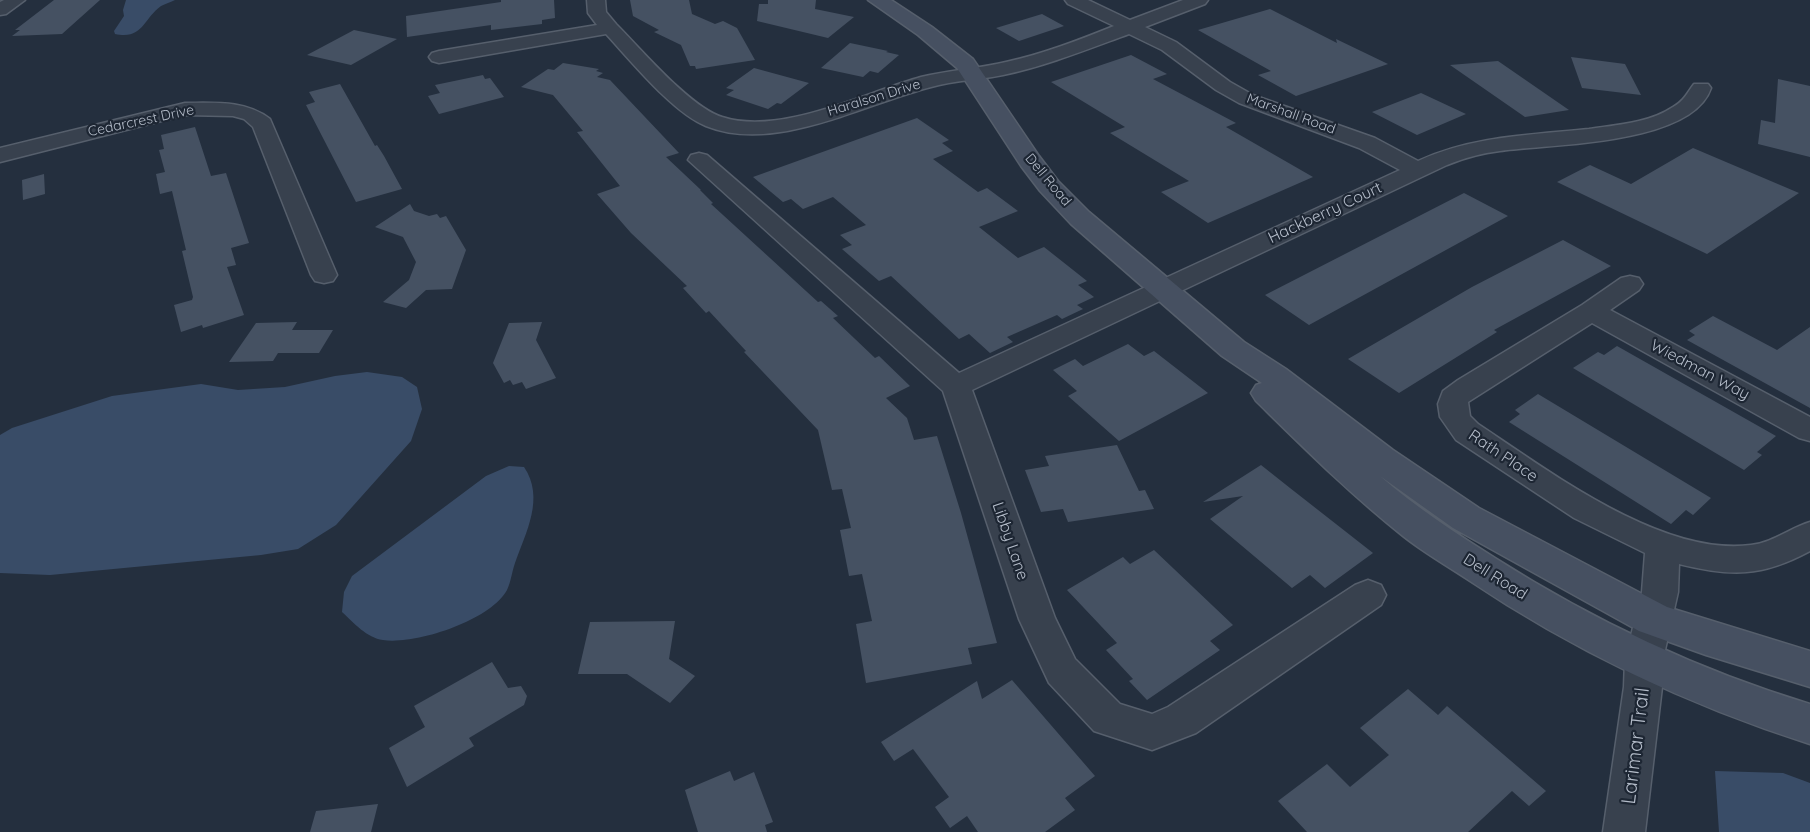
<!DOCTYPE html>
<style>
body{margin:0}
canvas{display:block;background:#242f3e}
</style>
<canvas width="1810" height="832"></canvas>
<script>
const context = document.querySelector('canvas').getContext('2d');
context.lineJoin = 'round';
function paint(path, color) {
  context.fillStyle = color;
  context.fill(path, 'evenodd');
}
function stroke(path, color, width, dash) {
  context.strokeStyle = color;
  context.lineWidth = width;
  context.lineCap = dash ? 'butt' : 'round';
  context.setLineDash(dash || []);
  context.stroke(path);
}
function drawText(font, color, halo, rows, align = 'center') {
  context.font = font + ' Quicksand,sans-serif';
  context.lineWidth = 4.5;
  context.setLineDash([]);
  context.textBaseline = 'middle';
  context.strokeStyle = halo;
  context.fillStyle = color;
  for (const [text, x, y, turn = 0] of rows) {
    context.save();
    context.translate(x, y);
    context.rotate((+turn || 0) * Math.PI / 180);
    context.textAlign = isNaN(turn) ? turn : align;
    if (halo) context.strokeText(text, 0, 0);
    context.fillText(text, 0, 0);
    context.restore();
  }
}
paint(new Path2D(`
 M126,0h49c-4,2 -10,4 -14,6 -18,13 -18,34 -46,28l-1,-3 10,-15 -1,-6z
 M367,372l35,5 15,10 5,22 -11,32 -75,84 -38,24 -37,6 -211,20 -50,-2v-138l12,-7 100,-32 89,-12 37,6 47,-3 50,-11z
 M509,466l15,1c21,31 2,65 -9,96 -3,8 -4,19 -8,27 -16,30 -91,55 -124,50 -16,-2 -29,-17 -41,-28l2,-20 8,-16 134,-100z
 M1715,771l68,2 27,10v49h-91z`), '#394c67');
paint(new Path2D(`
 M54,0h46l-38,34 -50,2 8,-6h-5z
 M501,0h53l1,18 -13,2v4l-51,6v-5l-84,12 -1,-21 95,-14z
 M630,0h59l3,14 23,10 8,-3 14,7 18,32 -59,9 -1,-3h-5l-9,-21 -27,-13 5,-2 -26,-14z
 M768,0h48l-1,9 39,8 -26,21 -71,-17 2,-17h9z
 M1270,9l67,34 -1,-4 52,25 -92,32 -38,-21 13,-4 -73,-41z
 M1042,14l22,12 -45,15 -23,-13z
 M354,30l43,9 -46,26 -44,-10z
 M850,43l38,8 -2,1 13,3 -21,18 -8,-2 -7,6 -42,-9z
 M1131,55l36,19 -14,5 83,44 -10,4 87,50 -105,46 -47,-31 28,-11 -79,-48 15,-6 -74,-45z
 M1571,57l54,7 16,31 -59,-7z
 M1498,61l71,49 -44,7 -75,-52z
 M563,63l36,6 -3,2 7,2 -6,4 13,3 69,73 -13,4 35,33h-1l13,13 -2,1 107,98 3,-1 17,15 -5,2 42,40 4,-2 31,30 -24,12 21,20 7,22 23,-4 24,77 36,130 -29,5 4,16 -106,19 -10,-59 16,-3 -10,-47 -13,2 -9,-46 11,-2 -9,-39 -10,1 -14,-60 -74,-78 2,-1 -37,-40 -3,2 -23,-25 4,-2 -56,-53 -34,-39 23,-8 -43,-54 6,-1 -30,-36 -32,-8 27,-18 6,1z
 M754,68l55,15 -28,21 -4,-1 -9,6 -42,-14 8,-5 -8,-2z
 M483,75l2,4 5,-1 14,19 -65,17 -11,-18 12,-3 -5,-8z
 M1778,79l32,7v71l-52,-13 3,-24 14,3z
 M340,84l35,62 2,-1 7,11 18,33 -46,13 -50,-97 9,-3 -6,-10z
 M1421,93l45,21 -49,21 -45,-23z
 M917,118l32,22 -7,3 11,8 -20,8 45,33 9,-4 31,23 -39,16 39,31 26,-11 43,34 -9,4 16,12 -17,8 6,4 -21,10 -5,-4 -50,22 6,5 -23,11 -21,-19 -10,5 -68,-63 -12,5 -37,-32 10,-4 -12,-10 26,-10 -33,-28 -30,12 -12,-10 -8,3 -30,-25z
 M195,127l16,49 15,-3 23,70 -18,5 5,17 -9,2 17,48 -41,13 -1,-3 -21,7 -7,-27 18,-5 1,-3 -11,-46 4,-1 -14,-59 -12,3 -4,-20 9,-2 -6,-22 5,-1 -3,-14z
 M1693,148l106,45 -92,61 -150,-72 33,-17 41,19z
 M44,174l1,20 -22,6 -1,-20z
 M1464,193l44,23 -199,109 -44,-30z
 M410,204l4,7 15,5 8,-2 3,4 6,-2 20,34 -14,39 -26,1 -20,18 -23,-6 26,-22 7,-18 -13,-25 -28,-10z
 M1563,240l48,26 -117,64 3,2 -98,61 -51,-34 124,-72z
 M1713,316l64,34 33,-23v81l-123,-68 8,-5 -6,-4z
 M297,322l-5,8h41l-14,23h-41l-5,8 -44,1 27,-39z
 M542,322l-6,18 20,38 -30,11 -4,-7 -9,3 -3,-5 -6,3 -11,-20 16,-40z
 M1128,344l16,12 10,-5 54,42 -89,48 -51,-45 9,-5 -24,-21 22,-11 8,7z
 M1617,346l159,90 -19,16 5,3 -18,15 -171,-102 25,-16 6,3z
 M1538,394l173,104 -18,17 -7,-5 -15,14 -162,-102 11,-8 -5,-4z
 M1117,445l22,46 6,-1 9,19 -86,13 -5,-13 -22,3 -16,-42 24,-4 -4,-10z
 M1261,465l29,23 83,65 -48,35 -15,-13 -18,13 -82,-69 33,-23 -40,6z
 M1154,550l79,75 -23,16 10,9 -73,50 -18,-19 4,-2 -27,-29 11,-7 -50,-53 56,-33 7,7z
 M675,621l-6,38 26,17 -25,27 -43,-29h-49l12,-52z
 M492,662l16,26 13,-2 6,10 -3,9 -55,33 5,8 -67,41 -18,-39 36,-21 -11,-21z
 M1012,680l83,96 -30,22 10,12 -30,22h-67l-11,-16 -17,12 -15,-21 14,-10 -36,-48 -19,12 -13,-19 96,-61 5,18z
 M1408,689l30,26 9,-9 99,85 -17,15 -17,-15 -44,41h-161l-29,-31 49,-37 23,23 39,-32 -29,-27z
 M730,771l4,10 20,-9 19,50 -8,3 2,7h-69l-13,-42z
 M378,804l-7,28h-61l6,-21z`), '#455162');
const street = new Path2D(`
 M4,0h21l-19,14 -6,1v-13z
 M587,0h18l1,12 10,12c25,25 74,83 106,93 59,19 141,-24 199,-40 28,-7 57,-8 85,-15 37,-8 73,-22 108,-36l-46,-22 -3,-4h23l42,20 53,-20h25l-3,4 -60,23 31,15 54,40 23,13 122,43 43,23c54,-25 112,-26 171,-32 27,-4 60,-6 84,-22 11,-6 14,-14 21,-23h14l3,4c-19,57 -160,56 -211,63 -18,2 -36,7 -53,14l-475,225 83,228 20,41 45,45 32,10 16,-7 187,-122 13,-5 13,5 5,10 -5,10 -185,128 -44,17 -58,-19 -45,-48 -30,-64 -76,-228 -255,-231 3,-5 8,-2 8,2 252,218 441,-203 -41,-22 -120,-45 -23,-13 -54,-40 -33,-16c-41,15 -83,32 -126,41 -24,5 -48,5 -72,12 -67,17 -156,67 -225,39 -33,-13 -75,-65 -100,-92l-167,29 -7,-2 -3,-4 3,-4 7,-2 158,-26 -9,-12z
 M185,103c30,0 60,-3 85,16l67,156 -4,6 -9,2 -9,-2 -4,-6 -58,-148 -9,-8 -11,-3 -48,-1 -185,47v-14z
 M1630,276l9,2 4,6 -4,6 -29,20 200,107v24l-11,-3 -207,-115 -124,79 2,14 8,8c71,47 184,133 273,121 21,-2 39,-17 59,-23v29c-48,26 -79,26 -131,13l-1,28 -15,67 -1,28 -17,145h-42l21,-145 1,-28 17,-67 3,-39 -71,-35 -118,-78 -16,-23 -2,-13 5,-13 15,-11 124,-75 39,-27z`);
const secondary = new Path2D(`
 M868,0h23l41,27 41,32 66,97 19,25 31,31 155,130 42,27 107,81 86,58 188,99 143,44v36l-104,-32 -67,-24 -186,-103 -73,-52c36,31 75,57 115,82 99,63 203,112 315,146v40c-122,-39 -236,-93 -343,-165 -21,-14 -44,-27 -64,-43 -52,-41 -100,-89 -147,-135l-5,-8 5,-8 6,-2 -40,-27 -151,-132 -31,-33 -19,-25 -64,-98 -39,-33z`);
stroke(street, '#565f6c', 3);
stroke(secondary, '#565f6c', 3);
paint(street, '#38414e');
paint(secondary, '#465061');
drawText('14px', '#b4bcc9', '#1d2633', [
 ["Haralson Drive",874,98,-17],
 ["Marshall Road",1291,114,20],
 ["Cedarcrest Drive",141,121,-12],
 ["Dell Road",1048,180,50]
]);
drawText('16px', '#b4bcc9', '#1d2633', [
 ["Hackberry Court",1325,213,-25],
 ["Wiedman Way",1700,370,28],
 ["Rath Place",1503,456,34],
 ["Libby Lane",1010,541,71],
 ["Dell Road",1495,577,32]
]);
drawText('20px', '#b4bcc9', '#1d2633', [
 ["Larimar Trail",1636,746,-83]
]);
</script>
